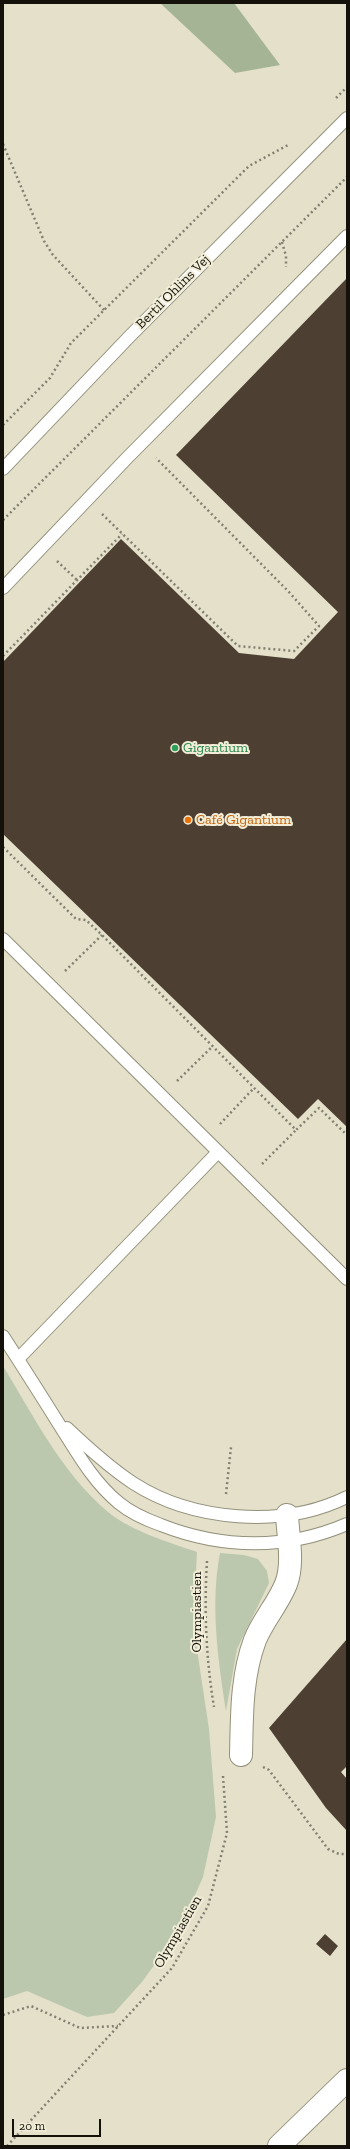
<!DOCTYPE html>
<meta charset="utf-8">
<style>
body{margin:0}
#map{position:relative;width:350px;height:2149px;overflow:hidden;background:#e4e0ca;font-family:"Zilla Slab",serif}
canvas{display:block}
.frame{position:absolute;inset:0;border:4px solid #13110a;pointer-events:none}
.scale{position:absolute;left:12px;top:2119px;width:89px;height:18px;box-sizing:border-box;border:2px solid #13110a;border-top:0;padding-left:5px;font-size:12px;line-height:14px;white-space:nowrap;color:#13110a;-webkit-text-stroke:3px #f1edd7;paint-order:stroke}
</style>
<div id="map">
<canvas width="350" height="2149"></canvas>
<div class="frame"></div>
<div class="scale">20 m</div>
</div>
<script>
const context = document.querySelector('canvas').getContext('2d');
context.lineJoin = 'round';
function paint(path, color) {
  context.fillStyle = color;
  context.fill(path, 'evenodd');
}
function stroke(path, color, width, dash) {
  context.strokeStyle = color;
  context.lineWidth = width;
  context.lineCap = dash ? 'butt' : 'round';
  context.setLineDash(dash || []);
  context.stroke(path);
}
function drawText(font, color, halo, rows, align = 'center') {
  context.font = font + ' "Zilla Slab",serif';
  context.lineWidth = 4;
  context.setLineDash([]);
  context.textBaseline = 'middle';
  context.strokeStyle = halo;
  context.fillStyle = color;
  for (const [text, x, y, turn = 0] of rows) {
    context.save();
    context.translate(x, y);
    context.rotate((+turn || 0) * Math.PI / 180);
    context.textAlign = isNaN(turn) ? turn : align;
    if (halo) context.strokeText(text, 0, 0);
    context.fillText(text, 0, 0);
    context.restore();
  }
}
paint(new Path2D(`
 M3,1366c31,51 59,107 105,146 23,19 60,30 89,40l-4,71 16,106 7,88 -13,60 -24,54 -37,51 -28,31 -27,4 -60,-26 -24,8z
 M220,1553l24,2 14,4 9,12 2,12 -32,66 -11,62c-8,-52 -16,-106 -6,-158z`), '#bcc8ae');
paint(new Path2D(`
 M160,3h74l46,62 -45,8z`), '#a5b494');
paint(new Path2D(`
 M347,278v849l-29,-28 -20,20 -295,-285v-172l118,-123 118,114 55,6 44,-47 -162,-157z
 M347,1639v127l-6,6 6,7v52l-21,-23 -57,-80z
 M325,1934l13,12 -8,10 -14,-12z`), '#4d3f32');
const service = new Path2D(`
 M3,469l126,-132 218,-219
 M3,588l124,-130 220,-222
 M3,939l344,340
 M3,1336c18,28 36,56 54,85 18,28 35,60 62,82 12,10 28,17 42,22 61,24 126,25 186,-1
 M18,1359l200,-207
 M67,1428c21,20 42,39 66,55 59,38 150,46 214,14`);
const minor = new Path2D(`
 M241,1755c1,-38 0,-78 14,-115 8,-20 23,-36 31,-56 8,-20 2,-48 1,-69`);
const secondary = new Path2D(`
 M279,2146l68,-66`);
stroke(service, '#93907b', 14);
stroke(minor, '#93907b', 24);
stroke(secondary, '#93907b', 24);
stroke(new Path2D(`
 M336,98l11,-11
 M3,144l41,97 9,14 51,55
 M282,242l4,14v11
 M3,425l47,-47 21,-35 178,-177 39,-21
 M102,514l136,132 56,5 25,-25 -30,-34 -133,-134
 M3,520l344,-343
 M57,561l20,19
 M3,656l119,-122
 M3,847l73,72 10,1 16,15 194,195 23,-22 28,27
 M65,971l37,-36
 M177,1081l36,-35
 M220,1124l34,-36
 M262,1164l34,-34
 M226,1494l5,-47
 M207,1561c-3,49 -1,98 7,146
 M263,1767l6,3 59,79 11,5h8
 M3,2015l28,-9 49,22 38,-2
 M7,2146l165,-178 36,-62 19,-73 -4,-57`), '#838071', 2.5, [2, 3]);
stroke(service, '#fff', 12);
stroke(minor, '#fff', 22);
stroke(secondary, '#fff', 22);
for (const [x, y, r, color] of [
 [175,748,4,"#2e9e5b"],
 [188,820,4,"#e8710a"]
]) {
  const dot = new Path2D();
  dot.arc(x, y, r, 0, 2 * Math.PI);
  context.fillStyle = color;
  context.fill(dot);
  stroke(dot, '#f1edd7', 1.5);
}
drawText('14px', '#13110a', '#f1edd7', [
 ["Bertil Ohlins Vej",173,292,-45],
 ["Olympiastien",197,1612,-90],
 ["Olympiastien",178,1932,-60]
]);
drawText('14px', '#27864d', '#f1edd7', [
 ["Gigantium",183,748]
], 'left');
drawText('14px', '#c56008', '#f1edd7', [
 ["Café Gigantium",196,820]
], 'left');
</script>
